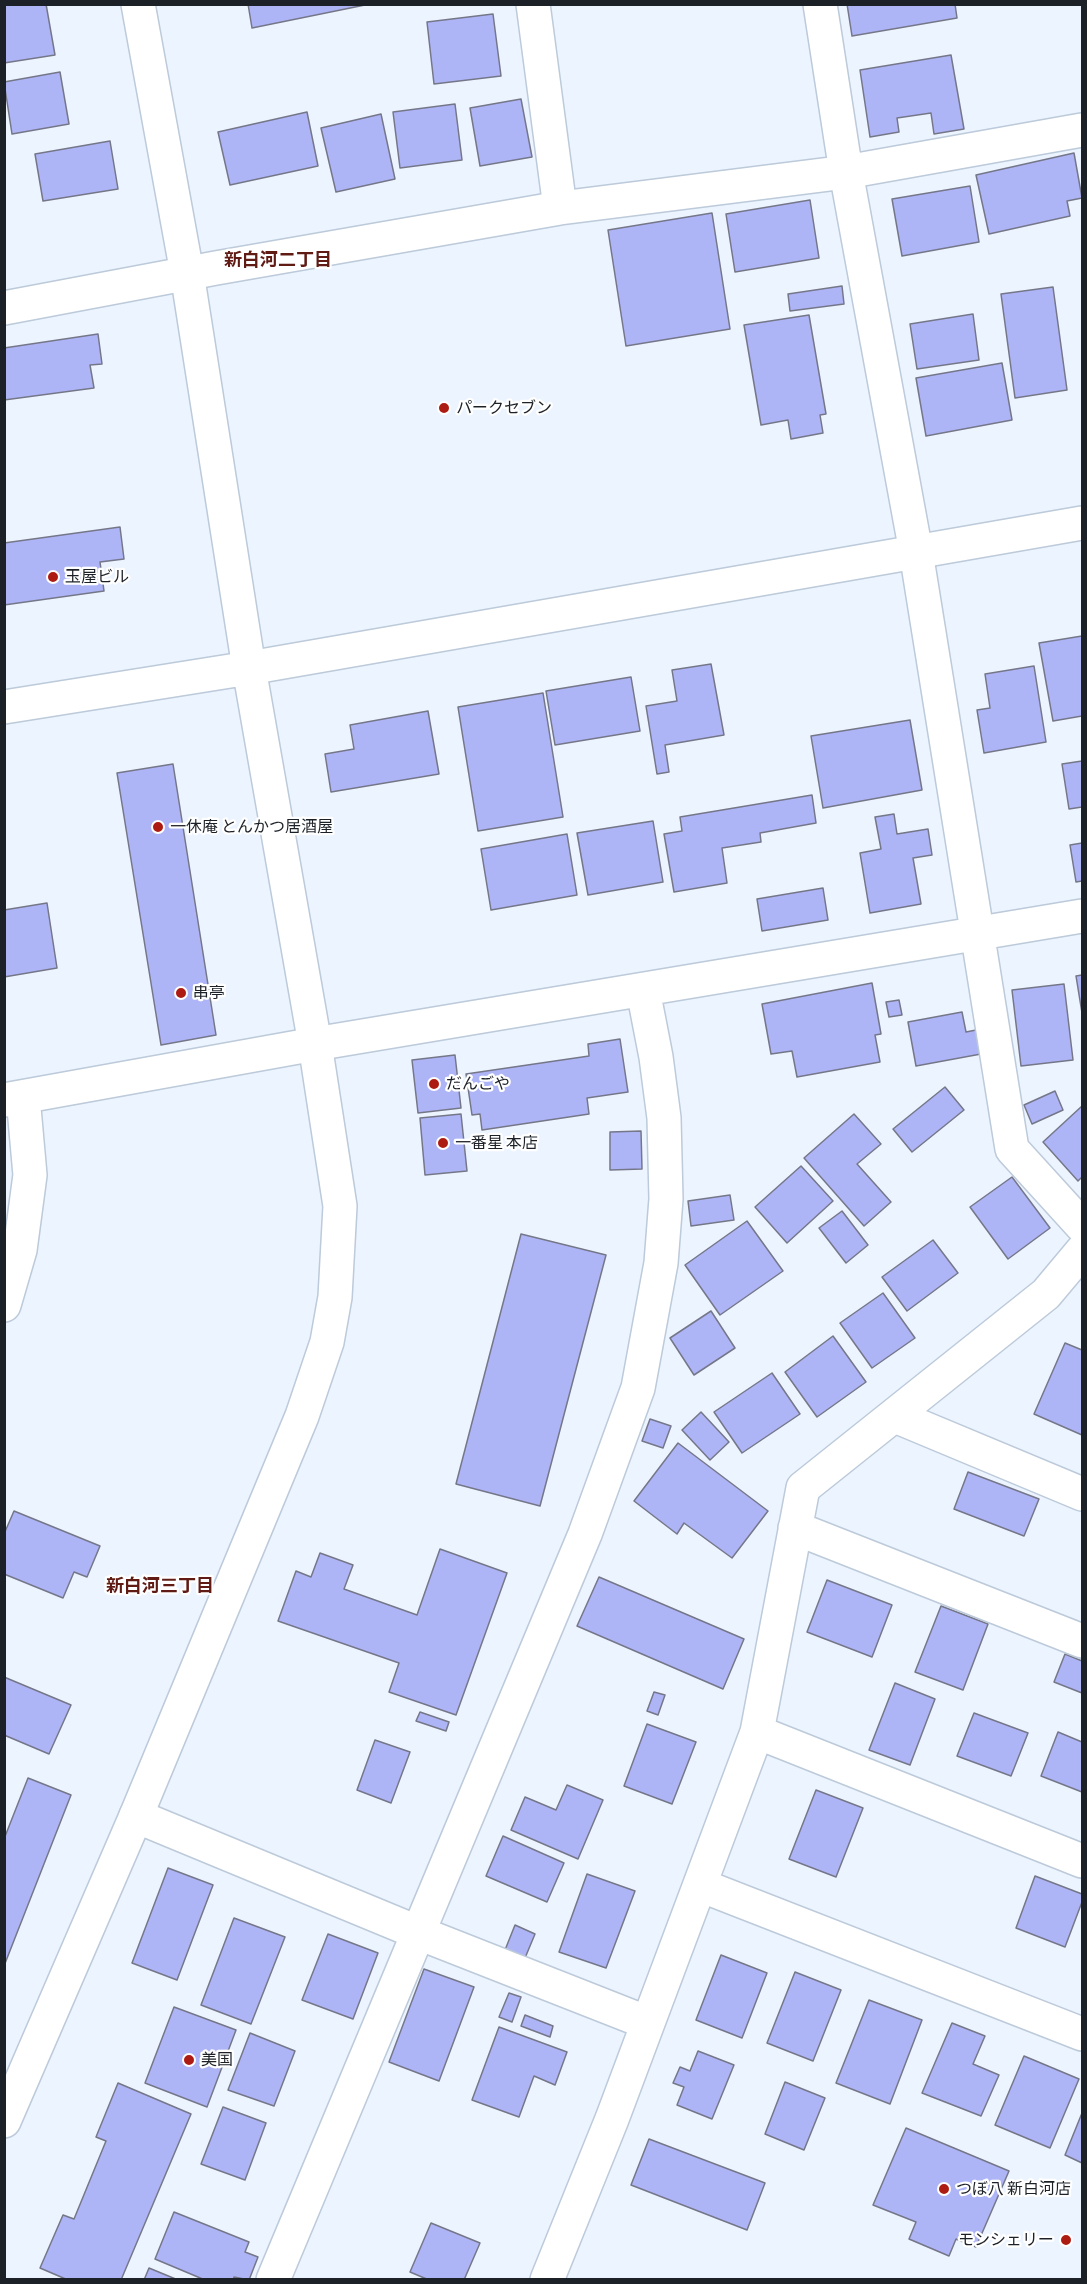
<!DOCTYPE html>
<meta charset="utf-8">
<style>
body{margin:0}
#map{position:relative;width:1087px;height:2284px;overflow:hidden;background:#ecf4ff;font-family:Commissioner,sans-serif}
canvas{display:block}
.frame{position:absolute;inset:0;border:6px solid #1c2127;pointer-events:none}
</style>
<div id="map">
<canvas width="1087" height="2284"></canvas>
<div class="frame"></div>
</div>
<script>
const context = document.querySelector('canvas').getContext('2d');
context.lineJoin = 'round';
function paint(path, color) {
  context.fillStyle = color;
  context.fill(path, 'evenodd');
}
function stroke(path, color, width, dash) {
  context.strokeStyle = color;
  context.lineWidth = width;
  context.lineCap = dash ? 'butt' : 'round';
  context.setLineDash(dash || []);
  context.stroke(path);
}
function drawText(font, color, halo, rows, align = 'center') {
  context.font = font + ' Commissioner,"Noto Sans JP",sans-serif';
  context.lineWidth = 4.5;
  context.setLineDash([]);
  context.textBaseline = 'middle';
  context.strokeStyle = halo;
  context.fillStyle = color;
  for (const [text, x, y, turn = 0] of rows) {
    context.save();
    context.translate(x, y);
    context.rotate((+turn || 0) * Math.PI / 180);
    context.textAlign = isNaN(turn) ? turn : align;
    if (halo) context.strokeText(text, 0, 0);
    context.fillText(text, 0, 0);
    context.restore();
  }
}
const building = new Path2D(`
 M4,4h42l9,51 -51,8z
 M248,4h117v1l-113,23z
 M847,4h108l2,14 -105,18z
 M493,14l8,62 -67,8 -7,-62z
 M951,55l13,74 -30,5 -3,-21 -34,5 2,14 -29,5 -10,-67z
 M60,72l9,52 -57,10 -8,-52z
 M521,99l11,58 -52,9 -10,-58z
 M455,104l7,56 -62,8 -7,-56z
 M307,112l11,54 -88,19 -12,-53z
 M381,114l14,65 -59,13 -15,-64z
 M110,141l8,48 -75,12 -8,-47z
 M1074,153l8,45 -15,3 3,15 -81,18 -13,-59z
 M970,186l9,56 -77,14 -10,-57z
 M810,200l9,58 -84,14 -9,-58z
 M712,213l18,116 -104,17 -18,-116z
 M842,286l2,18 -54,7 -2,-17z
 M1053,287l14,103 -52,8 -14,-104z
 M973,314l6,46 -62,9 -7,-45z
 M809,315l17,99 -6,1 3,18 -32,6 -3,-19 -27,5 -17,-100z
 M98,334l4,30 -12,1 4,23 -90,12v-52z
 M1002,363l10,57 -86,16 -10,-58z
 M120,527l4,32 -24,3 4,29 -100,14v-62z
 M1082,636v80l-29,5 -14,-78z
 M711,664l13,71 -59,10 4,27 -12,2 -11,-68 31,-5 -5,-31z
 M1034,666l12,76 -62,11 -7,-43 13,-2 -5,-34z
 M631,677l9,54 -85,14 -9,-54z
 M543,693l20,124 -85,14 -20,-124z
 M428,711l11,63 -108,18 -6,-38 29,-5 -4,-24z
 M910,720l12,70 -99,18 -12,-72z
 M1082,761v46l-13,2 -7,-45z
 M173,764l43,271 -55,10 -44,-272z
 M812,795l4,28 -56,10 1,9 -39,6 5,35 -53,9 -10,-58 18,-3 -2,-14z
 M894,814l3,20 31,-5 4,26 -19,3 8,46 -51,9 -10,-60 21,-4 -6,-32z
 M653,821l10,61 -75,13 -11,-62z
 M567,834l10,61 -86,15 -10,-61z
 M1082,843v38l-6,1 -6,-37z
 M823,888l5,32 -66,11 -5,-32z
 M47,903l10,65 -53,9v-67z
 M1082,975v38l-6,-37z
 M872,983l9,51 -6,1 5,27 -83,15 -5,-26 -21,3 -9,-50z
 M1064,984l9,76 -52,6 -9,-76z
 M899,1000l3,15 -13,2 -3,-15z
 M962,1012l4,20 10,-2 5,24 -65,12 -8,-44z
 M620,1039l8,53 -41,6 2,16 -107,16 -2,-16 -8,1 -6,-41 123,-18 -1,-12z
 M455,1055l6,53 -43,5 -6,-53z
 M945,1087l19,23 -52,42 -19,-23z
 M1055,1091l8,19 -31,14 -8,-19z
 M1082,1106v71l-4,4 -35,-39z
 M461,1114l6,57 -42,4 -5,-57z
 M854,1114l27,30 -24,20 34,38 -27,24 -60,-68z
 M641,1131l1,38 -32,1v-38z
 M801,1166l32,35 -46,42 -32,-36z
 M1012,1177l38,51 -42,31 -38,-52z
 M730,1195l4,25 -43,6 -3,-25z
 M842,1211l26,34 -22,18 -27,-35z
 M747,1221l36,50 -63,44 -35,-50z
 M521,1234l85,21 -66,251 -84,-22z
 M933,1240l25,33 -51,38 -25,-34z
 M883,1293l32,45 -43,30 -32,-45z
 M711,1311l24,37 -41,27 -24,-37z
 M833,1336l33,46 -49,35 -32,-45z
 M1065,1343l17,7v85l-48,-21z
 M772,1373l28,41 -58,39 -28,-41z
 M701,1412l28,30 -19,18 -28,-30z
 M650,1419l21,7 -8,22 -21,-7z
 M678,1443l90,68 -36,47 -48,-35 -7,11 -43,-33z
 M968,1472l71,27 -15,37 -70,-27z
 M14,1511l86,35 -13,31 -13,-5 -11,26 -59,-24v-40z
 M440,1549l67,24 -51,142 -67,-23 10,-29 -121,-42 18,-50 15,6 9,-24 33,12 -9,24 73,26z
 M599,1577l145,62 -21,50 -146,-63z
 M827,1580l65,25 -20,52 -65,-25z
 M941,1606l47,18 -25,66 -48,-18z
 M1065,1654l17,7v32l-28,-11z
 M4,1677l67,28 -22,49 -45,-19z
 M895,1683l40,16 -25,66 -41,-15z
 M654,1692l11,3 -7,20 -11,-4z
 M420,1712l29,10 -3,9 -30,-10z
 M974,1713l54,20 -17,43 -54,-20z
 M647,1724l49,18 -24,62 -48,-18z
 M1058,1732l24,10v50l-41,-16z
 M375,1740l35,12 -19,51 -34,-13z
 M28,1778l43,17 -67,171v-127z
 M567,1785l36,15 -25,59 -67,-29 14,-33 31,13z
 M816,1790l47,18 -27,69 -47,-18z
 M503,1836l61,27 -17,39 -61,-26z
 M168,1868l45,17 -36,95 -45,-17z
 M587,1874l48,17 -29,77 -47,-16z
 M1035,1876l47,18v8l-17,45 -49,-19z
 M234,1918l51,19 -34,87 -50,-19z
 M515,1925l20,9 -10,24 -20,-8z
 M328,1934l50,19 -25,66 -51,-19z
 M721,1955l46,18 -25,65 -46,-18z
 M424,1969l50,18 -35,94 -50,-19z
 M795,1972l46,18 -28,71 -46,-18z
 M509,1993l12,4 -9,25 -13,-5z
 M869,2000l53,20 -32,84 -54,-21z
 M174,2007l62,23 -29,77 -62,-24z
 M525,2015l28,11 -3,11 -29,-11z
 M952,2023l33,13 -12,28 26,11 -18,41 -59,-23z
 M499,2027l68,25 -12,33 -21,-9 -15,41 -47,-17z
 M250,2033l45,18 -21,55 -46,-16z
 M698,2051l36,14 -22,54 -35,-14 7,-18 -11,-4 7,-16 10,4z
 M1024,2056l55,23 -29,69 -55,-23z
 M785,2082l40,16 -21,52 -39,-16z
 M118,2083l73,31 -70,166h-53l-28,-12 23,-53 11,4 32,-78 -10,-4z
 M223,2107l43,16 -21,57 -44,-16z
 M1082,2113v50l-17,-8z
 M906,2128l103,43 -33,76 -20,-8 -7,17 -40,-17 7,-17 -43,-17z
 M649,2139l116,44 -18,47 -116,-45z
 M174,2212l75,30 -4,10 13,5 -9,23 -15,-3 -1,3h-28l-50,-21z
 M431,2223l49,20 -16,37h-35l-19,-8z
 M149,2268l29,12h-34z`);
paint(building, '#aeb5f7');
stroke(building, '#757789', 1.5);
const minor = new Path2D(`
 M533,4l27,204
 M820,4l26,168 70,380 96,597 70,77
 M4,308l212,-40 344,-60 286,-36 236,-42
 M4,1100l311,-56 767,-128
 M4,1305l16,-55 10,-75 -7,-78
 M895,1416l187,78
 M795,1528l287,113
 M757,1732l325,129
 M136,1816l283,117 229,90
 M700,1885l382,149
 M273,2280l312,-746 53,-146 23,-125 5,-64 -2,-81 -8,-61 -13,-67
 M547,2280l65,-161 145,-387 46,-244 243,-194 36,-43`);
const tertiary = new Path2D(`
 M4,707l245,-39 833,-145
 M4,2121l132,-305 166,-400 25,-74 8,-45 5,-91 -25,-162 -66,-376 -62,-395 -49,-269`);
stroke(minor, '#bccada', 36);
stroke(tertiary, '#bccada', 36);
stroke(minor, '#fff', 33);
stroke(tertiary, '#fff', 33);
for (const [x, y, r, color] of [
 [444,408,6,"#ad1c13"],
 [53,577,6,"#ad1c13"],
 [158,827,6,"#ad1c13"],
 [181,993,6,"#ad1c13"],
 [434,1084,6,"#ad1c13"],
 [443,1143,6,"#ad1c13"],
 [189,2060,6,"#ad1c13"],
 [944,2189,6,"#ad1c13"],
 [1066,2240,6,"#ad1c13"]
]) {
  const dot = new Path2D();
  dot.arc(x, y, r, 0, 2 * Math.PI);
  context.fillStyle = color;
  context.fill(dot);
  stroke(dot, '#fff', 2);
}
drawText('16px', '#1c2127', '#fff', [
 ["パークセブン",456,408],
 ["玉屋ビル",65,577],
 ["一休庵 とんかつ居酒屋",170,827],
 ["串亭",193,993],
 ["だんごや",446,1084],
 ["一番星 本店",455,1143],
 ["美国",201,2060],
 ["つぼ八 新白河店",956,2189],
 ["モンシェリー",1054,2240,"right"]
], 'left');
drawText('bold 18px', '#5f1b14', '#fff', [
 ["新白河二丁目",278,260],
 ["新白河三丁目",160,1586]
]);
</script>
